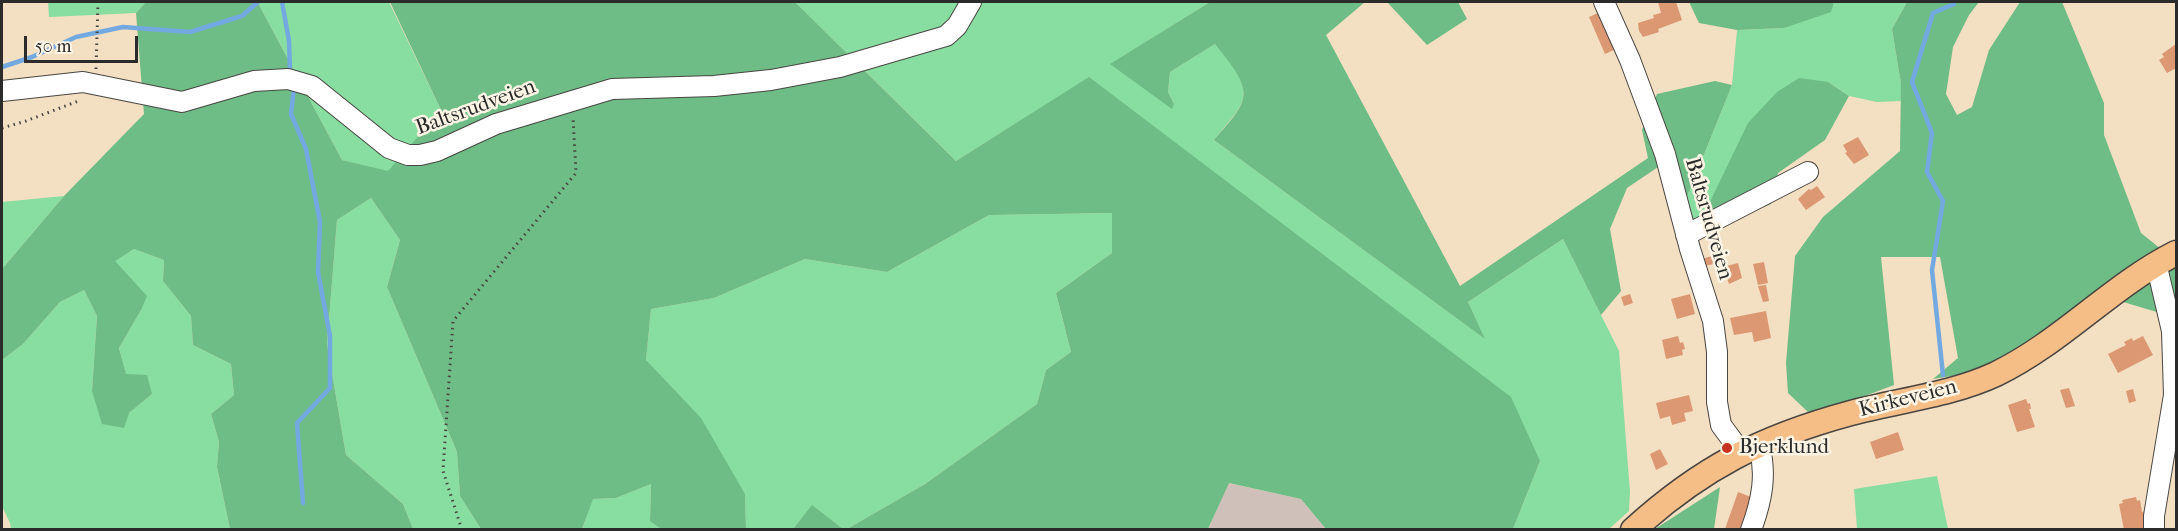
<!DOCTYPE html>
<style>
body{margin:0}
#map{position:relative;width:2178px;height:531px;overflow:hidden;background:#f3dfc2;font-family:"IM FELL French Canon",serif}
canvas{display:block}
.frame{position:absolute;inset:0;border:3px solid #2b2b2b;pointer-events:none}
.scale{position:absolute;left:24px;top:36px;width:114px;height:27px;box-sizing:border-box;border:3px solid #2b2b2b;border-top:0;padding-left:8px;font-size:18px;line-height:21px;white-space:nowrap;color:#2b2b2b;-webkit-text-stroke:4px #fcf5e5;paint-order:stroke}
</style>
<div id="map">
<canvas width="2178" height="531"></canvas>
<div class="frame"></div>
<div class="scale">50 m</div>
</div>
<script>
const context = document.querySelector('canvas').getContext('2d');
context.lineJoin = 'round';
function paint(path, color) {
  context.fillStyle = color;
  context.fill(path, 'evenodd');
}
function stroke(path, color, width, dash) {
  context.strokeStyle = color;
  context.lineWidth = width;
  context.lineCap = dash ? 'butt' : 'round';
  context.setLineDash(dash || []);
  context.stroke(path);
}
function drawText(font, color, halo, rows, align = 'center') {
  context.font = font + ' "IM FELL French Canon",serif';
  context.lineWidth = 5;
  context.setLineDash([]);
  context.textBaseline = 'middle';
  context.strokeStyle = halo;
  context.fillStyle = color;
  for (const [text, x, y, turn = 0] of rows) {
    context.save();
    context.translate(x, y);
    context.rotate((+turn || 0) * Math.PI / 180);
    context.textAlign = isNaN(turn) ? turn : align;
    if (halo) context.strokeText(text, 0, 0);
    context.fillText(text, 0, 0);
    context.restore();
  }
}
paint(new Path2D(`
 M1228,483l73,16 25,30 -118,1z`), '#cfc0ba');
paint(new Path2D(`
 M48,2h98l-10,11 -87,4z
 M253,2h136l52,108 -53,62 -46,-12 -83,-155z
 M795,2h415l-99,62 63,40 -6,-12 2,-20 45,-28c11,14 35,38 27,58 -4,11 -20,27 -28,38l270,198 -16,-36 95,-63 56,112 11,141 -1,19 -20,18h-96l27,-68 -451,-383 -133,83z
 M1834,2h73l-15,27 9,55v17l-24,1 -28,-6 -21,-14 -135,155 -9,-33 48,-119 5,-55 47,-2z
 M64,196l-62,73v-67z
 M371,198l29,42 -13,47 70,165 3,44 21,33h-68l-10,-25 -57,-49 -19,-111 10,-124z
 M1112,213v40l-56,40 15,59 -25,18 -9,34 -112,80 -78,45h-4l-31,-23 -19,23h-47l-1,-35 -99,-134 5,-51 63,-11 91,-39 82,13 102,-57z
 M134,249l30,11 -1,21 28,35 2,29 38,19 3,31 -23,19 8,28 -2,25 13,62h-219l-1,-6 -8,-17v-146l21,-16 37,-42 24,-12 13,26 -5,75 37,22 23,-19 -26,-19 -7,-27 22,-38 -27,-49z
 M1937,476l11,53h-91l-3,-40z
 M651,484l-1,36 11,9 -79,1 10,-31 24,-1z`), '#88dda0');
paint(new Path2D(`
 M146,2h107l6,3 83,155 46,11 53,-61 -51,-108h405l161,159 133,-84 422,320 29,64 -27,68h-187l-25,-30 -72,-16 -21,46h-361l78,-45 112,-80 9,-34 25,-18 -15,-59 56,-40v-40l-123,2 -102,57 -82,-13 -91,39 -63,11 -5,51 55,58 44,76 1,35h-85l-11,-8 1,-37 -35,14 -23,1 -11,30h-101l-21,-33 -3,-44 -70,-165 13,-47 -29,-42 -34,22 -10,124 19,111 57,49 10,25h-183l-13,-62 2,-25 -8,-28 23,-19 -3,-31 -38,-19 -2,-29 -28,-35 1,-21 -30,-11 -19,12 32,35 -6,14 -22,38 7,26 21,1 5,19 -23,19 -5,15 -22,-4 -10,-33 5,-75 -13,-26 -24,12 -37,42 -21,16v-91l62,-73 80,-82 -8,-101z
 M1210,2h155l-39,33 134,251 188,-128 -6,-28 15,-36 58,-13 17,4 -48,119 -26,-37 -31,21 -17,41 11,62 -20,24 -38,-76 -95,63 17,37 -271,-199c8,-10 24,-26 28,-38 8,-19 -16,-43 -27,-58l-45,28 -2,20 6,12 -2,5 -62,-45z
 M1387,2h71l9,17 -40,26z
 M1689,2h145l-3,10 -47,16 -47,2 -38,-7z
 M1907,2h72l-10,13 -16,32 -7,47 11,21 15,-8 17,-57 31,-48h42l42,101v32l37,98 20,16 15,22v169l-14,-11 5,-64 -7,-52 -60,-18 -84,59 -46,19 -37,6 25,-21 -18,-101h-59l13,128 -61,23 -25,4 -20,-19 -2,-30 9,-107 28,-39 77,-66 1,-67 -9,-55z
 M1799,78l29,4 21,14 -24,44 -47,33 -7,31 -78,33 55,-114 29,-31z
 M1720,487l-6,42h-59l3,-2z
 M812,505l31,24h-50z`), '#6ebc86');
stroke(new Path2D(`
 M282,2l7,39 1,30
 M2,67l30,-10 44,-20 47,-10 67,5 52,-16 16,-14
 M294,88l-3,26 15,35 14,73 -2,50 12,64v52l-33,35 6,80
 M1943,375l-11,-105 11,-69 -16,-29 5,-39 -20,-51 21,-69 21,-9 -1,-2`), '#73a9e1', 4.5);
paint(new Path2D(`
 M1658,2h18l6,18 -24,9 1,3 -16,5 -4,-6 -1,-8 16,-5 -1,-3 8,-2z
 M1600,12l18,36 -13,6 -16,-37z
 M2176,44v24l-9,5 -8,-13 5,-3 -2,-3z
 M1858,137l11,18 -15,9 -9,-11 2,-1 -4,-7z
 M1817,186l8,11 -19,13 -8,-11 11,-10 2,1z
 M1712,256l2,8 -10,2 -2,-7z
 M1764,262l4,21 -10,2 -5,-21z
 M1738,263l4,15 -13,6 -6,-17z
 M1766,285l3,16 -6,1 -5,-16z
 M1630,294l3,9 -9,3 -3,-9z
 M1690,294l5,20 -18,5 -6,-20z
 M1766,311l5,27 -17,4 -2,-10 -18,3 -4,-17z
 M1678,336l2,7 3,-1 2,7 -3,1 1,5 -17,4 -4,-19z
 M2143,336l10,19 -35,18 -10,-19 18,-9 -2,-3 8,-4 1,3z
 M2069,388l6,18 -9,2 -6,-18z
 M2133,389l3,12 -7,2 -3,-12z
 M1689,395l4,16 -9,2 2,8 -14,4 -2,-9 -10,3 -4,-16z
 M2026,399l2,5 2,-1 1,6h-2l6,18 -18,5 -9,-27z
 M1898,432l6,18 -28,9 -6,-17z
 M1660,449l8,15 -12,6 -6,-16z
 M1738,492l13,5 -5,13 4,1 -6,19h-17l-2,-1z
 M2136,497l1,4 3,-1 2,12 4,-1 2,11 -4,1 1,7h-21l-5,-26 4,-1 -1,-3z`), '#dc9873');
const minor = new Path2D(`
 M1604,2l26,58 35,94 25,95 23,72 4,31v50l4,23 20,27
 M2,91l81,-9 99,20 72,-21 34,-2 24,7 77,62 19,7h12l17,-4 59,-27 116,-35 102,-3 57,-6 69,-13 106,-31 11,-10 14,-24
 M1686,235l122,-63
 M1751,530c11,-30 16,-55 8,-86
 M2154,530v-14l20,-121 -2,-64 -16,-68`);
const major = new Path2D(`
 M1633,530c68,-62 129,-93 218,-117 48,-13 100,-18 145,-39 66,-32 115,-88 180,-121`);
stroke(minor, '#494642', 22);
stroke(major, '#494642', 27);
stroke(new Path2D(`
 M96,69l2,-67
 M2,128l24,-7 55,-21
 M462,530l-19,-59 10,-150 123,-148 -3,-56`), '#494642', 3, [1.5, 4.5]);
stroke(minor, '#fff', 20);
stroke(major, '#f6be87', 24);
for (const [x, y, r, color] of [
 [1727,448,6,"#c8321e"]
]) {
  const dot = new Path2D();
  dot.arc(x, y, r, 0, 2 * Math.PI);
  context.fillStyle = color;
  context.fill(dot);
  stroke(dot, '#fcf5e5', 2);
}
drawText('21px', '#2b2b2b', '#fcf5e5', [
 ["Baltsrudveien",476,108,-20],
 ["Baltsrudveien",1708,219,74],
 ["Kirkeveien",1908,399,-14]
]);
drawText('21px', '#2b2b2b', '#fcf5e5', [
 ["Bjerklund",1739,448]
], 'left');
</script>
